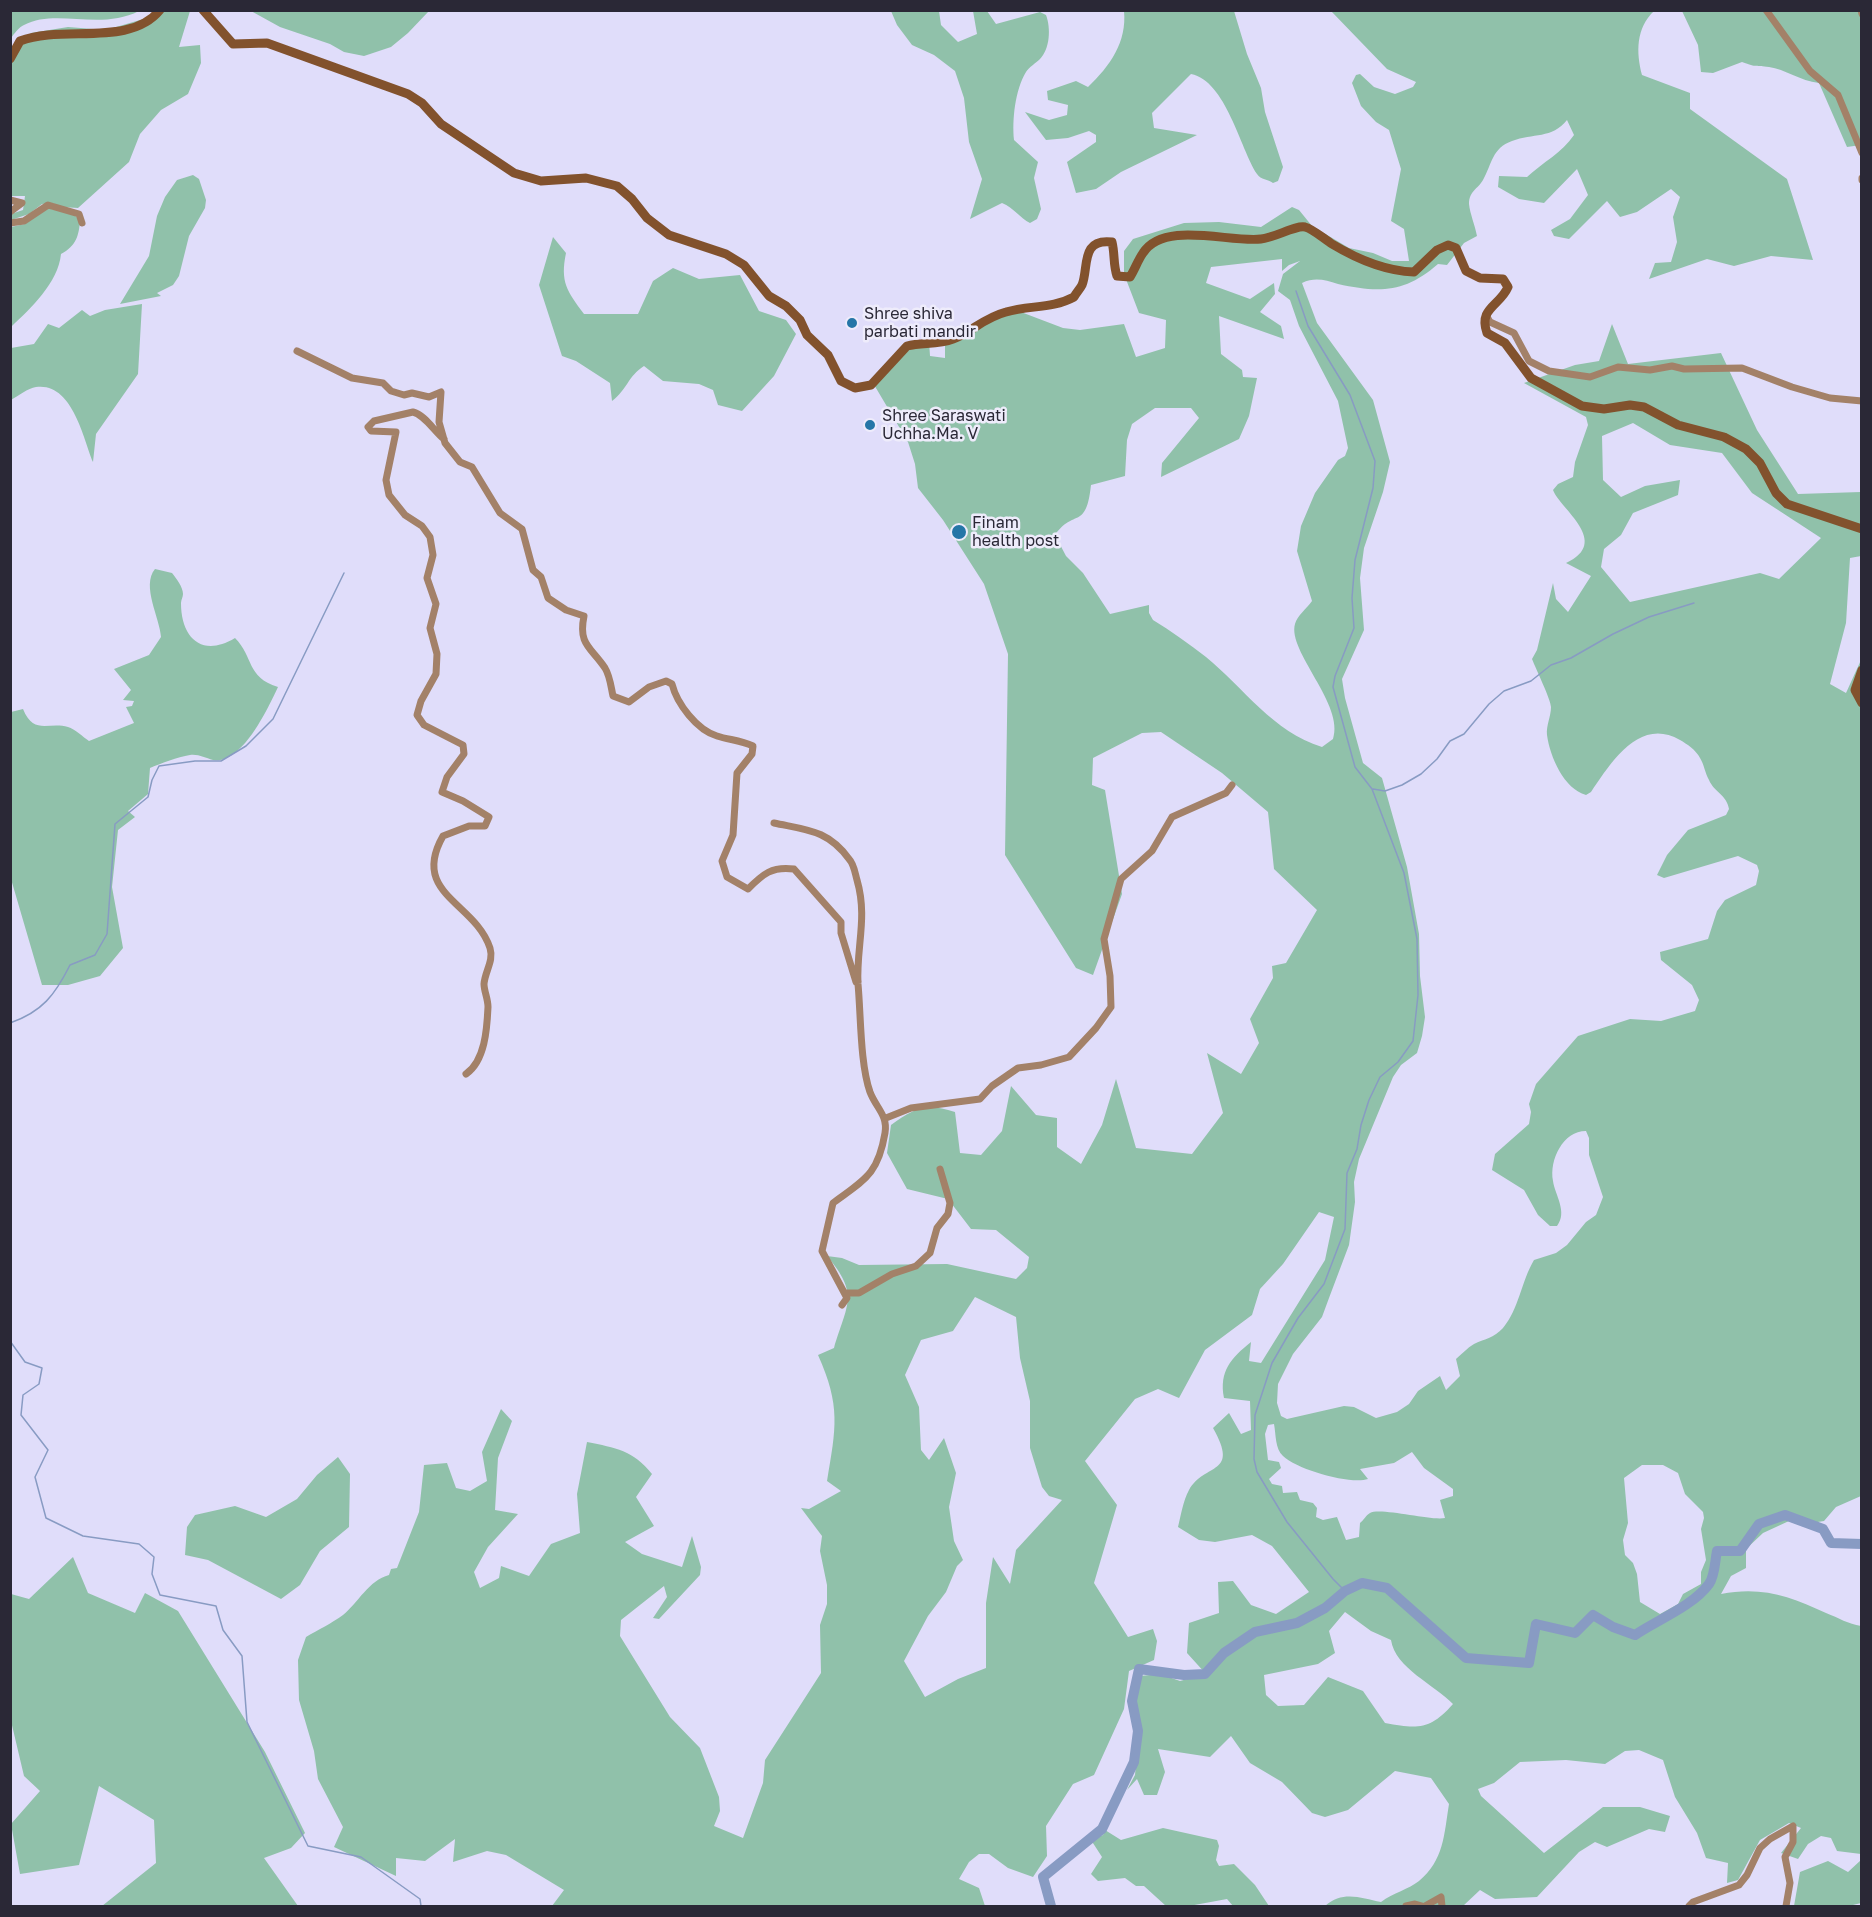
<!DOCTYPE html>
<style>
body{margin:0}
#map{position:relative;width:1872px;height:1917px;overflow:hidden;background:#e0ddfa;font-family:"Golos Text",sans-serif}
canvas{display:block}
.frame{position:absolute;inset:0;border:12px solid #2a2836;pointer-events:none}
</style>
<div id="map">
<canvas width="1872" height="1917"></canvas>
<div class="frame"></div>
</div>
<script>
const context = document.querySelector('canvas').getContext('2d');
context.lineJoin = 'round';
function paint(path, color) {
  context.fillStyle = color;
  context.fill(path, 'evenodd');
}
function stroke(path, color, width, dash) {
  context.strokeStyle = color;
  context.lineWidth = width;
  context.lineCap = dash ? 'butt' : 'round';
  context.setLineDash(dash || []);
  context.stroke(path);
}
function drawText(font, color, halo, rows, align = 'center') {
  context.font = font + ' "Golos Text",sans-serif';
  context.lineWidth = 5;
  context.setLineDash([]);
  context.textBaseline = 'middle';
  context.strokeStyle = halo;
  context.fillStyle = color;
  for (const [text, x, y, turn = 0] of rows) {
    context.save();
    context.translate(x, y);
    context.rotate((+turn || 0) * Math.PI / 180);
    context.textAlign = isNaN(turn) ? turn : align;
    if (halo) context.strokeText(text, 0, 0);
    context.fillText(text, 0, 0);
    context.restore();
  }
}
paint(new Path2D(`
 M11,10h128v1c-39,20 -83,-3 -115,14 -5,2 -10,9 -13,13z
 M165,10l25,1 -11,36 21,-2 1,18 -13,31 -27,16 -21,24 -11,28 -51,46 -16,-1 -10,-4 -10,1 -13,10 -18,6v-6l12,-4 2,-14h-14l-1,-137 21,-26 37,-6 38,3 51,-15z
 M251,11h178l-21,22 -17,14 -27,9 -20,-4 -14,-8 -50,-17z
 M891,11h48l2,14 17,17 19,-8 -4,-23h14l9,13 44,-12 6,3c5,13 4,34 -6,44 -4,4 -11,8 -14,13 -11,18 -14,48 -12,68l24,22 -4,16 7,31 -4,10 -7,4c-10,-5 -16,-15 -28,-20l-32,16 12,-40 -13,-37 -5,-44 -9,-27 -21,-16 -22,-10 -15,-20z
 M1124,11h110l13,43 14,34 4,24 18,55 -5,14 -5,2c-5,-4 -12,-3 -16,-9 -17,-26 -31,-93 -66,-100l-39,39 2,15 43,7 -76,37 -25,17 -20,4 -9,-31 29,-20v-7l-7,-4 -21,7 -22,2 -21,-28 24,8 18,-5 1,-10 -20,-5 -1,-9 29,-10 12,6c22,-21 39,-45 36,-76z
 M1331,11h323c-18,17 -18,41 -12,64l48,18v16l97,70 26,81 -42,-4 -37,10 -27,-7 -58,20 6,-16 16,-1 6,-20 -4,-25 7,-20 -9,-8 -34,23 -17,5 -13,-16 -38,38 -15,-3 -3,-6 19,-11 18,-24 -11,-26 -33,34 -25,-4 -21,-12 1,-11 28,1c16,-15 35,-24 47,-42l-7,-15c-15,19 -34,13 -55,21 -20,7 -20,23 -29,39 -5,9 -14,11 -14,24 1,10 6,21 8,32l-13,7 -17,22 -9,-1c-33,29 -59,29 -100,20 -13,-4 -23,-7 -36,-1l15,40 56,77 17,62 -7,30 -19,56 -4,30 4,52 -22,49 3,19 18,65 19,15 25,89 12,67 1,42 5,41 -3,19 -5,17 -16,12 -8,12 -34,82 -5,23 1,20 -6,43 -20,53 -7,19 -29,37 -15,30 -1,19 4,13 6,3 57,-13 10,1 22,11 21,-6 12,-8 9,-13 22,-15 6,14 14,-14 -4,-17c6,-5 11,-11 18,-15 10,-5 20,-6 29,-16 16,-19 18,-46 31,-68l22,-7 11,-8 19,-23 10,-7 7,-18 -14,-42v-17l-3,-7c-23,0 -37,29 -33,50 2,14 15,31 4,45h-7l-12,-11 -14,-25 -32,-20 3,-16 34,-30 2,-12 -2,-8 7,-20 42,-48 52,-17 31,2 34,-10 4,-11 -7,-15 -31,-25 -1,-8 48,-13 9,-28 8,-11 31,-15 3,-14 -2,-6 -19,-9 -74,22 -7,-3 10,-20 21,-25 38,-15 3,-6c-2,-14 -15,-17 -20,-29 -4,-7 -5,-16 -9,-22 -4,-8 -13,-14 -20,-18 -41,-24 -70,24 -89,52l-5,3c-22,-6 -36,-38 -39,-60 -1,-9 4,-19 4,-28 0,-7 -15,-38 -19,-48l5,-9 16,-67 3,16 12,13 23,-36 -25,-13c46,-21 -6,-54 -13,-73l5,-6 15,-7 2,-15 13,-37 -2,-8 -62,-34 51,-18 24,-4 13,-37 16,40 93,-11 36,77 41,64 63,-2v64l-11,2 -4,65 -16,61 16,9 15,-33v836l-25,11 -12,14 -25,4 -10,-4 -26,12 -17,16v19l-15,8 -10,18c40,-8 69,2 105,19 13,5 22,11 35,13v228l-24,-3 -6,-13 -10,-2 -13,8 -10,15 -17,-6 20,-25 -12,-5 -29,17 -22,40 -11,3 1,-20 -22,-5 -9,-25 -22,-36 -12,-37 -24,-10 -14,1 -20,13 -39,-4 -46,2 -26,21 -16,6 3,7 63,57 59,-46h37l30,9 -5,16 -16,-3 -42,18 -12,-5 -16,10 -42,45 -42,2 -15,-9 -17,16h-138c18,-16 36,-8 56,-4 12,-9 28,-13 38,-21 25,-21 25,-46 30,-77l-18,-26 -36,-7 -47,39 -23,7 -13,-4 -30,-31 -32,-19 -19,-27 -21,21 -52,-8 7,23 -8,23h-13l-7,-16 -10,11 8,-15 4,-44 -7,-30 8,-25 20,-2 20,7 26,-7 -19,-21 2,-30 30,-10 -1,-31 15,-1 18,24 25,9 33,-22 -37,-46 -20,-11 -37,7 -16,-2 -21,-13c3,-12 5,-26 11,-37 16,-28 51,-14 24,-62l16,-15 12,21 10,-4 -1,-29 -26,-3c-5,-27 7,-40 27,-56l-2,19 12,2 64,-103 9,-43 -15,-5 -36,52 -23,25 -8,26 -47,35 -26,48 -21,-9 -23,10 -50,62 32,44 -23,78 34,54 25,-8 4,12 -3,19 -25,11 -5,38 -30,66 -21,9 -27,42 1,30 -14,21 -25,-9 -19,-14h-10l-10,8 -10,17 20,9 6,18h-433l12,-16 -58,-35 -19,-4 -34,11 2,-23 -30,22 -29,-3v18l-62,-29 9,-20 -25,-48 -4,-28 -15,-51 -1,-40 8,-23c12,-7 26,-14 37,-22 15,-12 26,-35 46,-40l2,-6 6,-1 22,-56 5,-47 23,-2 9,25 14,3 17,-10 -5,-29 19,-43 11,12 -14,37 -3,52 23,4 -30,33 -14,25 6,16 19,-10 2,-12 28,10 22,-32 29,-11 -3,-39 10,-52c29,6 46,8 65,32l-16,23 18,29 -29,16 17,12 40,13 10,-31 9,31 -1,8 -41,44 -6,-1 14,-21 -3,-11 -43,34 -1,16 50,81 30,31 19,49 1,14 -6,15 29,12 20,-55 2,-23 56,-87 -1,-48 7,-21v-19l-7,-34 2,-15 -21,-28 8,1 32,-18 -14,-10c9,-53 14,-75 -9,-126l16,-7c13,-44 26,-53 -7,-92l15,2 17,7 88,-1 69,15 11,-11 2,-11 -33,-27 -25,-1 -23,-30 -41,-10 -20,-36 4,-28c23,-17 35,-23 64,-13l5,41 21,2 21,-24 9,-45 25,29 21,3v29l24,17 21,-39 14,-46 20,69 56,6 31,-41 -16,-60 34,21 18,-31 -9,-24 23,-41 -1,-12 14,-3 31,-53 -43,-41 -6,-57 -46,-39 -61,-41 -19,1 -49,25 -1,27 13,5 17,104 -29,81 -17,-7 -71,-113 3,-201 -24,-70 -41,-64 -25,-32 -3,-24 -7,-22 -35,-59 44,-43 12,1 1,15 15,2v-14l68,-35 50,19 17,2 44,-6 12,33 29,-9 1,-28 -27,-7 -15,-39v-23l9,-12 51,-16 35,-1 42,5 31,-20 7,3 13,16 37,22 24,5 19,8h17l-5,-32 -13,-8 10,-52 -12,-39 -13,-8 -15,-16 -9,-23 4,-8 4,-1 14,13 21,7 18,-7 3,-5 -29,-13zM1282,259v12l7,-6 11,-4 -17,13 -5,17 12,9 9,26 39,75 10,47 -3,8 -7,4 -23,33 -14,33 -4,25 15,50c-5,7 -15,15 -17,23 -8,27 50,81 38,115l-11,8c-49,-15 -78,-59 -116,-90 -17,-13 -35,-26 -53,-37l-4,-7v-8l-39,9 -27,-41 -17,-17 -11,-21c19,-27 31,-4 36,-50l34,-9 2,-36 5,-16 23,-16h36l8,10 -37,45 -1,14 78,-38 10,-23 8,-38 -14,-1 -1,-7 -21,-16 -2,-38 65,23 -3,-13 -21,-14 15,-18 -1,-11 -24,16 -44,-16 5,-16zM1633,423l37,22 52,8 30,40 69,45 -42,41 -19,-6 -130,29 -29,-35 3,-18 17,-14 12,-22 45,-18 2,-15 -35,6 -24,11 -18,-17 -1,-44zM975,1297l41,20 4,41 10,43v47l12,39 7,9 13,4 -46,50 -6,34 -17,-27 -7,46v65l-28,11 -33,18 -21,-36 24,-45 18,-24 11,-26 6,-6 -9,-19 -5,-34 7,-34 -12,-35 -15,22 -8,-10 -2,-43 -14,-32 16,-35 32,-9zM1274,1424c2,10 1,25 9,32 15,14 68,29 85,23l-8,-10 34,-6 18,-11 12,16 29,21v7l-13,4 5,18c-14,3 -65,-11 -75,-5 -4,2 -6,7 -10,10l-1,14 -13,3 -9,-23 -14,3 -7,-3 1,-9 -4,-5 -13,-3 -3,-8 -14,1 -1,-7 -10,-2 -3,-5 12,-11 -2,-6 -11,-2 -3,-26 3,-9zM1642,1465h21l15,8 7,21 18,18 1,6 -3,11 5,31 -5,12v12l-18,10 -5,10 -18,10 -20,-12 -3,-28 -4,-11 -8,-8 -2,-15 5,-17 -4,-45zM1345,1612l26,19 20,9c4,28 44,45 62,64 -23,26 -35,25 -68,19l-22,-32 -35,-14 -24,28 -26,1 -12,-11 -2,-20 54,-11 17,-11 -6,-22z
 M1682,11h179v134l-14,2 -28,-64c-19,-2 -34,-14 -50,-16 -14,-2 -11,1 -27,-5l-29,11 -12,-1 -3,-27z
 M193,175l6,4 7,21 -1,8 -16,28 -10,40 -6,9 -16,8 4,3 -41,8 29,-48 8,-40 8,-19 12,-17z
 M47,208l26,6 7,6c-1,16 -4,26 -19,34 -3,29 -30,54 -50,73v-100l14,-3z
 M553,237l13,16c-6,29 1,38 18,61h54l15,-33 20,-13 26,11 41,-4 19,36 27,9 10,14 -22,42 -32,35 -24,-6 -5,-15 -14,-6 -36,-3 -19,-15c-16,10 -17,24 -32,35l-2,-18 -34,-22 -14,-5 -23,-71z
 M142,304l-4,70 -42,60 -3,28c-10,-25 -21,-80 -57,-75 -8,1 -18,9 -25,13v-52l23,-4 14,-20 11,4 23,-18 8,6 15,-6z
 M155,569l17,4c4,5 11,14 11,21 0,3 -2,6 -2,9 0,35 21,55 54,35 19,19 11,39 43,49 -10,21 -36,78 -65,73 -8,-2 -14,-6 -23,-5 -13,2 -28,8 -40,13l-2,26 -20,17 7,6 -17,13 -6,57 11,61 -23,28 -32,9h-26l-31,-106v-167l12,-3c11,27 26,12 45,18 7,2 15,10 21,14l45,-18 -8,-16 6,-1 2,-5 -11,-1 8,-10 -17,-21 35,-14 12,-18c-1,-19 -20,-51 -6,-68z
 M338,1457l12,17 -1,53 -29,24 -20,34 -19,14 -73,-39 -23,-5 2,-28 8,-12 40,-9 31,11 31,-18 20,-24z
 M73,1557l15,36 47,20 10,-20 33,18 87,141 40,81 -14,15 -27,10 34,48h-196l54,-43 -2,-43 -55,-34 -20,79 -59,9 -9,-50 29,-33 -16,-15 -13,-55v-127l18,5z
 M1163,1828l54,12 2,6 -3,14 3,6 15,-2 21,21 14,21h-36l-6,-7 -38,7h-23l-22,-20h-8l-11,-8 -27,3 -7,-7 11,-17 -11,-17 12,-5 2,-5 16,10z
 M1861,1860v43l-12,3h-55l6,-34 28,-11 20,11z`), '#90c1aa');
stroke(new Path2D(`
 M1296,291l12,35 42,69 25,66 -2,27 -18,72 -3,38 2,30 -19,48 -2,11 22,80 17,22 32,84 13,66 1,56 -5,46 -15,21 -18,15 -11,23 -8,25 -4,24 -10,24 -2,56 -21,55 -26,34 -26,45 -17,52 -1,44 3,13 30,50 46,57 12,12
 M1373,789l12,2 17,-6 19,-11 16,-15 13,-18 14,-7 25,-30 15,-13 27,-10 20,-16 20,-7 42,-24 36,-17 45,-14
 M10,1023c32,-11 45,-28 60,-58l25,-10 12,-21 8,-110 33,-27 4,-17 7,-14 36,-5h26l25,-15 27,-27 71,-146
 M10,1341l15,21 17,6 -3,16 -16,11 -2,20 27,35 -13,27 11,41 37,18 56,8 15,13 -2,17 8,21 56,11 7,24 19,26 5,66 61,124 53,11 59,42 1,7`), '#889bc3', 1.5);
stroke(new Path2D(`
 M1051,1906l-8,-29 59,-48 32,-67 4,-31 -6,-30 7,-32 45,6 21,-1 19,-21 31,-21 42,-9 28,-15 20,-17 17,-8 25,5 79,70 63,5 7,-39 39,9 18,-18 20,12 22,8c22,-15 58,-29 74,-51 6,-8 6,-24 8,-33h23l19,-27 26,-9 38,14 8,14 31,1`), '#889bc3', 10);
stroke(new Path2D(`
 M1766,10l44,61 28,24 24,58
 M1861,10l1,4
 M1862,178v2
 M10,200l12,3 -12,9
 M10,223l14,-2 24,-16 31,9 3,9
 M1486,315l4,7 24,11 15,28 20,10 41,6 28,-10 32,3 22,-4 12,3 58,-1 50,19 38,11 32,3
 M297,351l55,27 31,5 8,8 13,4 8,-2 17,4 12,-5 -2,30 6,21 15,19 12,5 28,46 22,16 11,41 8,7 7,21 18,12 18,6c-6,29 7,31 21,52 5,8 6,19 8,28l16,6 20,-15 17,-6 6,3c5,20 25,46 45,52 12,4 23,4 36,10l-1,8 -15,19 -4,62 -11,26 5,16 21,12c15,-15 24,-23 46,-20l47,53v11l15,49 2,-1
 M444,439c-10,-8 -19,-24 -31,-27l-39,9 -6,6 3,4 25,1 -10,48 3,15 16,20 17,11 8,11 3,18 -6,23 9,26 -6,24 7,26 -1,20 -15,27 -4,14 7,10 39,20 1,9 -17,23 -5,15 21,9 26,16 -4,9h-16l-26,10c-33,58 32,66 47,112 4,13 -5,23 -6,36 0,7 4,15 4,23 -1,22 -3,54 -22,67
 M774,823c33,7 54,7 75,36 5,5 6,14 8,21 11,38 -1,67 1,104 3,32 2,79 12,108 6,16 18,23 15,41 -7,42 -21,47 -52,70l-11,48 25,47 -5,7
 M886,1118l25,-10 69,-9 12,-13 26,-18 23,-3 28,-8 27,-29 15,-21 -1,-31 -6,-37 17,-60 31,-28 20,-34 54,-24 6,-8
 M845,1293h14l33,-19 24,-8 14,-13 7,-25 11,-14 2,-11 -10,-34
 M1406,1906l9,-2 7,2
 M1425,1906l16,-9 1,9
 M1689,1906l4,-4 46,-17 8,-10 13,-27 10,-9 23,-13v16l-8,15 5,26 -4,23`), '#a38168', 7);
stroke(new Path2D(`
 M203,10l30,34 34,-1 141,51 14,9 19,21 73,49 27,8 45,-3 31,8 15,13 15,19 22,17 57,19 18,11 25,31 17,10 14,14 7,15 21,20 13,26 14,7 16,-3 36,-39c15,-4 30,-1 46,-7 19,-7 30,-21 53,-27 23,-7 46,-3 68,-15 2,-4 6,-8 8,-12 7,-17 -2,-47 30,-43 3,12 1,22 5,34l13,1c5,-8 8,-17 13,-24 21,-33 87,-10 118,-14 13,-1 35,-14 44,-12 8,2 19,12 27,17 25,15 52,27 82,28l23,-22 11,-5 8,3 10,23 14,7 23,1 5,8c-8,19 -30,21 -21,46l18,10 26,35 51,28 22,3 26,-4 14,2 34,18 46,12 22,12 14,14 16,30 11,11 75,25
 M10,59l10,-18c43,-17 109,7 140,-31
 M1862,670l-7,20 7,13`), '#82522d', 9);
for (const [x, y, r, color] of [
 [852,323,6,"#2576a7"],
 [870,425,6,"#2576a7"],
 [959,532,8,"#2576a7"]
]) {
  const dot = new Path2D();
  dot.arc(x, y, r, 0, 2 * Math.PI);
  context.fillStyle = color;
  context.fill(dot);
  stroke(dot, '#eeecfb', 2);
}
drawText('16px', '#2a2836', '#eeecfb', [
 ["Shree shiva",864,314],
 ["parbati mandir",864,332],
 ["Shree Saraswati",882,416],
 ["Uchha.Ma. V",882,434],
 ["Finam",972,523],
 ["health post",972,541]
], 'left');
</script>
